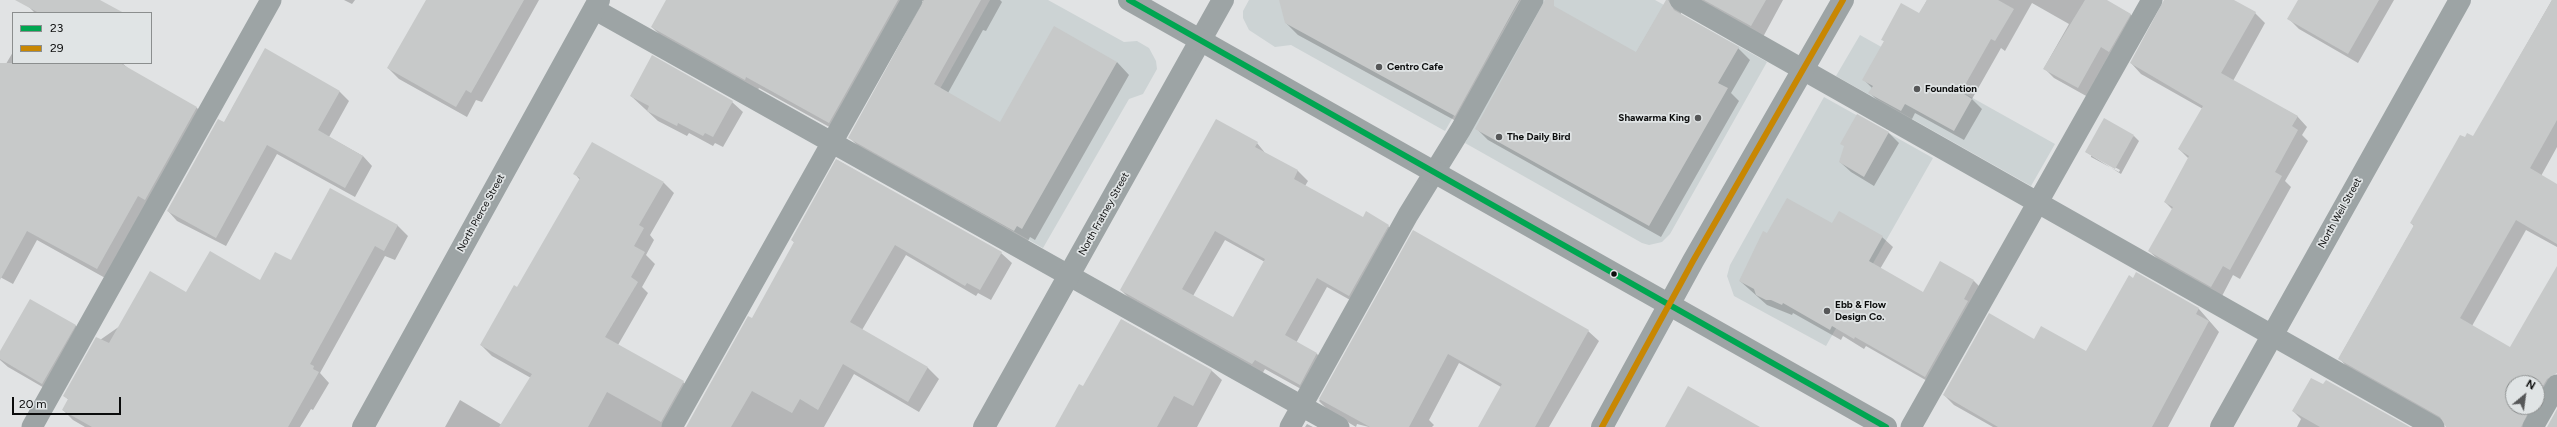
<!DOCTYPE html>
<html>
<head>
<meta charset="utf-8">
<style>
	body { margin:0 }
	#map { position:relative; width:2557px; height:427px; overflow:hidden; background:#e1e3e4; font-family:Figtree,sans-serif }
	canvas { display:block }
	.legend { position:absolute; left:12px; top:12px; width:140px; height:52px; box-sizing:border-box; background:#e0e4e5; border:1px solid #8b8e8e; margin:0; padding:5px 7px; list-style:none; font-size:12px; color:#0b0c0c }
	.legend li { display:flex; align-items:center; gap:8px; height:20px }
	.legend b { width:20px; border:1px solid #8b8e8e }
	.north { position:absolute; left:2505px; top:375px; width:40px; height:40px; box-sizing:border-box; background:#e0e4e5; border:1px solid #8b8e8e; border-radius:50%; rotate:29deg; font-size:11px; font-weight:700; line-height:16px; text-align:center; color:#0b0c0c }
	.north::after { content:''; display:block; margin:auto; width:14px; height:18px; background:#565758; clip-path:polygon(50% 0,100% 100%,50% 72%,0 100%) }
	.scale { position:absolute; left:12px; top:397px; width:109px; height:18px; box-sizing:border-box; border:2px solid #0b0c0c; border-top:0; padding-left:5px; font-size:12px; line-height:14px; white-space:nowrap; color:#0b0c0c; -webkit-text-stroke:3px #e0e4e5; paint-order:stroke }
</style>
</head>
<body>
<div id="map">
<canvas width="2557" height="427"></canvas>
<ul class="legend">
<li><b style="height:5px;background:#00a651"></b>23</li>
<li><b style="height:5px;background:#c88702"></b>29</li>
</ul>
<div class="north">N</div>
<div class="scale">20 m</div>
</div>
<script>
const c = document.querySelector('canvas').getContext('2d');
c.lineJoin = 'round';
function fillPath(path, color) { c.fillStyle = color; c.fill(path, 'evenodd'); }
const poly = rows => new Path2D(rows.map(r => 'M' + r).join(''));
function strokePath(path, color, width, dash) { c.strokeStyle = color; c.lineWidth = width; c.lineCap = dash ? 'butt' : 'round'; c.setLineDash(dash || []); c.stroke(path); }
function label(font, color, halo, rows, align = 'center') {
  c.font = font + ' Figtree,sans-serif'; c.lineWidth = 3.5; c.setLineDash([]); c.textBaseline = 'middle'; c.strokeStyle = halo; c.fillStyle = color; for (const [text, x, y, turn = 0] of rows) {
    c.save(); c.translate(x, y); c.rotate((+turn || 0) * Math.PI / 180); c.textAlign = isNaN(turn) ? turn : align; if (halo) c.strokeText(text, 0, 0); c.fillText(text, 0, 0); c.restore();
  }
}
fillPath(poly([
	[990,0,1048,0,1124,42,1137,41,1149,48,1156,61,1157,69,1143,94,1129,99,1043,248,897,165],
	[1249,0,1520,0,1445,131,1291,45,1275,47,1249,30,1243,18,1243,11],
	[1544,0,1655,0,1767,62,1670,234,1662,242,1649,245,1642,243,1465,143],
	[1860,35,2055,144,2031,186,1836,76],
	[1824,97,1933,158,1826,346,1734,296,1727,276,1730,265]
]), '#ccd3d4');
fillPath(poly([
	[32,0,98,0,122,13,35,13,29,7],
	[344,0,355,0,352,4],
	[427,0,539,0,482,102,476,100,467,117,399,79,388,68],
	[667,0,1000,0,1002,2,986,31,983,30,948,93,1000,123,1117,62,1129,75,1035,240,1030,237,1027,243,862,150,850,138,923,1,919,1,842,134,759,88,757,91,664,39,652,27],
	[1288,0,1536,0,1467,127,1298,35,1286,23],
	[1667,0,1783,0,1763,37,1681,6,1681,15,1738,48,1750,60,1731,93,1739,101,1661,237,1488,140,1476,128,1636,53],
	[1927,0,2105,0,2130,14,2140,24,2088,97,2054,78,2044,68,2069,24,2032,3,2005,51,2001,48,1972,99,1982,109,1964,140,1915,113,1911,121,1880,103,1870,93,1872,88,1864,80,1885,42,1882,39,1919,15],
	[2165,0,2232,0,2255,13,2265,23,2233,81,2297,116,2307,127,2302,135,2308,141,2285,181,2291,187,2240,279,2233,275,2222,296,2160,261,2149,251,2173,210,2165,202,2189,159,2179,149,2203,109,2141,74,2131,63],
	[2299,0,2394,0,2358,63,2299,29,2289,19],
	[2552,0,2557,0,2557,147,2541,176,2557,185,2557,247,2526,230,2472,326,2511,349,2557,268,2557,367,2541,395,2536,427,2449,427,2349,369,2339,358,2414,226,2411,223,2465,138,2473,138],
	[2513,383,2537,383,2537,407,2513,407],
	[265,50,340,92,349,101,329,137,363,156,372,166,355,197,277,154,226,246,177,221,168,211,224,123],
	[13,52,13,63,122,63,129,69,197,108,207,118,107,279,37,240,13,284,0,277,0,74],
	[631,96,732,102,743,112,723,147,715,143,713,146,689,133,687,136,658,121],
	[1857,115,1889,133,1899,143,1874,186,1851,172,1840,162],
	[2134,136,2139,141,2121,174,2086,152],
	[2091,154,2120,170,2119,172,2091,157],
	[1257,143,1266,154,1298,171,1308,181,1305,186,1363,219,1388,226,1398,236,1359,305,1327,287,1296,343,1317,354,1327,364,1310,394,1265,369,1262,374,1131,300,1121,290],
	[1225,240,1265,262,1234,318,1193,296],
	[837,160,1001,253,1012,263,991,300,978,293,976,296,906,255,862,330,928,368,939,379,919,412,854,374,824,427,687,427,752,320,795,243,792,240],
	[575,174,664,183,674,193,650,235,654,240,646,255,655,264,642,287,648,293,618,345,683,382,694,392,675,427,445,427,460,400,502,425,531,378,492,356,481,345,518,289,580,180],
	[1833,224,1882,237,1893,247,1880,269,1923,293,1974,281,1984,291,1936,386,1866,346,1864,349,1843,336,1841,340,1793,313,1792,315,1767,305,1740,281,1768,235],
	[397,225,408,236,395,260,385,256,320,373,329,383,313,410,311,409,300,427,85,427,73,420,63,410,69,400,64,396,100,340,120,326,187,293,260,281,291,262],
	[1413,232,1588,331,1599,341,1549,427,1486,427,1501,387,1459,363,1429,420,1434,425,1432,427,1369,427,1357,424,1356,427,1329,411,1319,401],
	[2137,274,2199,309,2219,332,2168,427,1993,427,1954,405,1944,395,2034,340,2086,352],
	[1122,320,1212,371,1222,380,1197,427,1057,427,1083,387],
	[75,325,85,336,53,393,8,367,0,360,0,353],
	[2293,411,2408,427,2297,427,2301,419],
	[1307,424,1313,427,1305,427]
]), '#0003');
fillPath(poly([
	[15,0,100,0,124,13,39,13],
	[426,0,524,0,471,93,466,90,456,107,387,68],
	[666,0,898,0,829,123,746,77,745,80,651,27],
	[924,0,981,0,934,84,1000,122,1054,26,1117,62,1022,229,1017,226,1014,231,848,138],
	[1279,0,1519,0,1455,116,1285,23],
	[1545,0,1554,0,1554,6,1636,52,1666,0,1668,0,1674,10,1739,47,1718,83,1728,88,1649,226,1475,129],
	[1704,0,1766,0,1751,26],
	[1927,0,1998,0,2014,9,1995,41,1991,39,1961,92,1972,99,1954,131,1905,104,1901,111,1868,93,1873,86,1862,80,1884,41,1881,40,1901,3,1919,13],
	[2085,0,2107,0,2131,14,2109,52,2101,47,2078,88,2043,69],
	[2164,0,2234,0,2256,12,2221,73,2298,116,2292,126,2298,130,2275,172,2282,176,2230,270,2223,266,2211,287,2148,251,2173,207,2164,202,2189,156,2178,149,2203,106,2130,63],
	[2298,0,2379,0,2348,54,2287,19],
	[2552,0,2557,0,2557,120,2530,168,2557,184,2557,244,2516,220,2460,318,2510,347,2557,266,2557,373,2547,379,2537,396,2537,383,2513,383,2513,407,2531,407,2521,427,2446,427,2440,417,2338,359,2414,225,2410,223,2460,135,2465,137,2467,133,2473,136],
	[265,48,340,91,318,130,363,156,345,188,267,145,216,238,167,211,218,119,224,122],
	[652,55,733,101,713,137,705,133,703,136,678,123,677,126,647,111,649,106,630,96],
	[0,63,120,63,197,107,145,200,138,196,97,269,27,231,0,280],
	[1857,114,1889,132,1864,177,1839,162,1844,146,1840,144],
	[2104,118,2134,135,2115,169,2085,152],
	[1216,119,1258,142,1255,147,1298,170,1294,179,1363,217,1366,211,1389,225,1349,296,1317,278,1285,335,1317,353,1300,385,1255,360,1252,364,1120,290],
	[1215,231,1265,259,1233,317,1182,289],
	[592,142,664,182,639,225,644,228,634,246,645,252,631,277,638,282,605,337,684,381,661,422,607,392,588,427,499,427,532,374,480,345,514,285,517,287,580,178,573,174],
	[836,159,1002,252,980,290,967,283,965,286,895,245,850,322,928,367,908,402,843,364,818,410,800,399,792,413,752,391,731,427,686,427,748,316,752,318,794,242,791,240],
	[330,188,398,225,384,251,375,246,310,364,314,366,313,369,319,372,288,427,92,427,62,410,68,399,63,396,96,337,109,343,150,271,186,292,210,251,260,280,275,252,291,260],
	[1787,198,1832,223,1839,211,1883,236,1869,261,1923,292,1940,261,1974,280,1964,299,1968,301,1925,377,1855,337,1854,339,1832,326,1830,330,1783,303,1782,305,1771,300,1766,300,1756,295,1754,289,1739,281,1763,231,1767,233],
	[1413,230,1589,330,1535,427,1478,427,1502,384,1448,354,1409,427,1370,427,1319,399],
	[2136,272,2199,308,2196,314,2209,321,2152,427,1998,427,1943,395,1989,313,2034,339,2041,326,2086,351,2129,275,2133,278],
	[30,299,76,325,42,384,0,359,0,351],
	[1121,319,1212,370,1193,406,1174,396,1157,427,1055,427,1079,384,1083,386],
	[2311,378,2323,384,2326,380,2410,427,2320,427,2292,411],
	[1688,386,1760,427,1665,427],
	[2557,409,2557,427,2547,427]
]), '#c7c9c9');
strokePath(poly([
	[1680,0,2434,427],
	[594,9,1339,427],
	[32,427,271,0],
	[672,427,912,0],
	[1290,427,1408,215,1461,129,1533,0],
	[1911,427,2152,0],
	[2533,427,2557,385]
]), '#9da4a5', 21);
strokePath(poly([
	[363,427,599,0],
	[984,427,1223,0],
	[1602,427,1693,261,1843,0],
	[2221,427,2460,0]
]), '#9da4a5', 22);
strokePath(poly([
	[1129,0,1886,427]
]), '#9da4a5', 22);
strokePath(poly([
	[1129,0,1886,427]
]), '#00a651', 6);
strokePath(poly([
	[1602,427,1693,261,1843,0]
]), '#c88702', 6);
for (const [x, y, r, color] of [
	[1379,67,4,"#565758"],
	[1917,89,4,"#565758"],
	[1698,118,4,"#565758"],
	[1499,137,4,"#565758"],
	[1614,274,3.5,"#0b0c0c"],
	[1827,311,4,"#565758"]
]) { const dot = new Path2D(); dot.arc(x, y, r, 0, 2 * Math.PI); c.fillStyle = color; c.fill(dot); strokePath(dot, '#e0e4e5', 1.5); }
label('bold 10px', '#0b0c0c', '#e0e4e5', [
	["Centro Cafe",1387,67],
	["Foundation",1925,89],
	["Shawarma King",1690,118,"right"],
	["The Daily Bird",1507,137],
	["Ebb & Flow",1835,305],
	["Design Co.",1835,317]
], 'left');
label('10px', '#0b0c0c', '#e0e4e5', [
	["North Pierce Street",481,213,-61],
	["North Weil Street",2340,213,-61],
	["North Fratney Street",1104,214,-61]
]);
</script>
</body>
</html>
